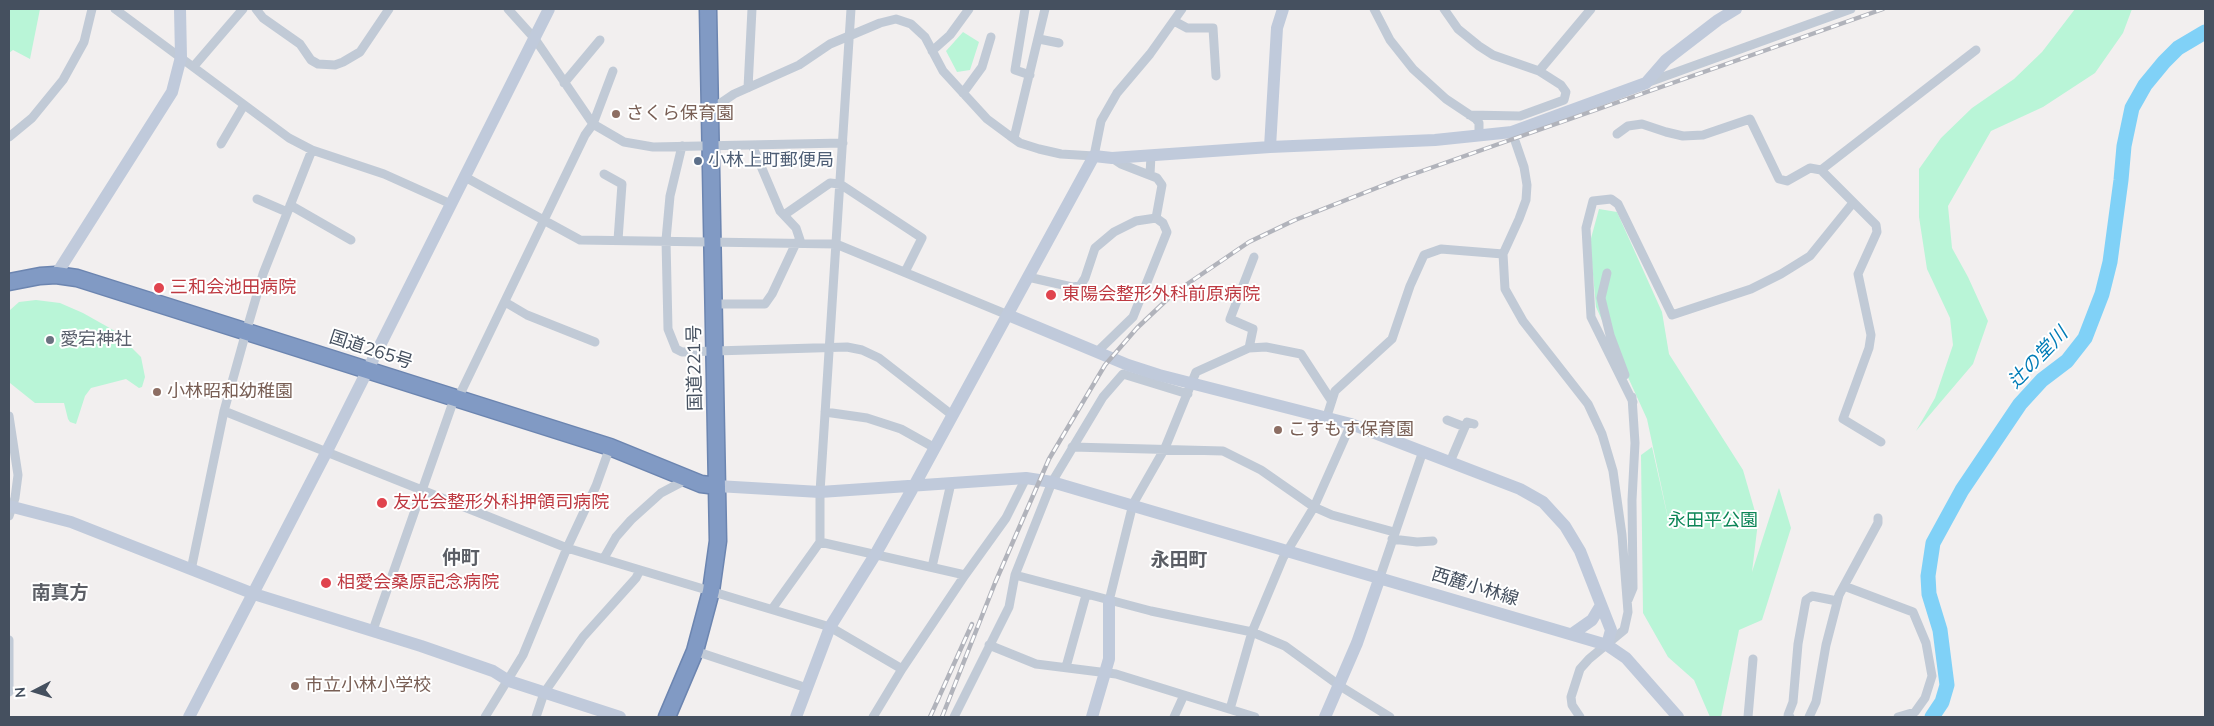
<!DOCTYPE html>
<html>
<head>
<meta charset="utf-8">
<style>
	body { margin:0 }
	#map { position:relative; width:2214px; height:726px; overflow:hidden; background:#f2efef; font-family:Mulish,sans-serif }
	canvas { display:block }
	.frame { position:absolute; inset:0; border:10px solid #45505f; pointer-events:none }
	.north { position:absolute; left:10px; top:666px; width:50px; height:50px; -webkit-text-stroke:4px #fff; paint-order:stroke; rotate:265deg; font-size:14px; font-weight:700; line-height:20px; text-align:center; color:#45505f }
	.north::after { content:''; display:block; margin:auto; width:18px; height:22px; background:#45505f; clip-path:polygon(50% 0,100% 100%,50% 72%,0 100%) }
</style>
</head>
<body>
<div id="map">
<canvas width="2214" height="726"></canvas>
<div class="frame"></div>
<div class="north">N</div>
</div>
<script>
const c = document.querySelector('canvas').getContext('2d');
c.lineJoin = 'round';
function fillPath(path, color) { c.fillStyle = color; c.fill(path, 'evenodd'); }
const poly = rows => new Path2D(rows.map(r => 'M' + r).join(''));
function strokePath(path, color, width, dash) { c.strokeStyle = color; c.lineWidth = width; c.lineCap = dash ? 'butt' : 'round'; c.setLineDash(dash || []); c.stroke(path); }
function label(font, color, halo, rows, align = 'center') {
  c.font = font + ' Mulish,"Noto Sans JP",sans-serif'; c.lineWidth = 4; c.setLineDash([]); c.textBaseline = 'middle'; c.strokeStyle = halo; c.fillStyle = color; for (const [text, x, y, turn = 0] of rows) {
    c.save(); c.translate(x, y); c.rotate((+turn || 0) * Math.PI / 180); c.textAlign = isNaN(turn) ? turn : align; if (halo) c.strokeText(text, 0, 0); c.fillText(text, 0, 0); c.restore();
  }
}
fillPath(poly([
	[9,9,40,9,30,59,13,50,9,53],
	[2075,9,2132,9,2123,33,2095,73,2043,107,1991,131,1948,206,1952,248,1968,277,1988,321,1973,364,1916,431,1935,398,1953,345,1950,318,1927,269,1919,217,1919,169,1941,138,1972,108,2014,79,2042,52],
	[963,32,979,42,970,70,957,72,946,51],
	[1599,209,1617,212,1662,312,1669,354,1743,470,1758,522,1752,572,1779,488,1791,528,1762,620,1739,630,1721,717,1710,717,1694,680,1668,657,1643,613,1641,455,1652,447,1671,532,1647,419,1596,307,1590,242],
	[36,300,60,303,83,313,115,331,141,357,145,377,142,387,139,388,126,379,91,388,85,396,76,424,70,422,68,419,64,403,35,403,10,383,10,310,19,302]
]), '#b9f5d7');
strokePath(poly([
	[1932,717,1942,702,1947,685,1940,630,1929,594,1928,576,1933,543,1962,490,2020,404,2042,380,2067,361,2085,338,2102,294,2110,262,2121,180,2124,146,2132,108,2145,85,2164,62,2178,48,2205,32]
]), '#80d1f7', 15);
const highway = poly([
	[9,282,40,276,56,275,77,278,610,447,701,484,717,486],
	[667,717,695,651,711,591,718,541,708,9]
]);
strokePath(highway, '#6c85b0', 19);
strokePath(poly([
	[115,9,289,138,312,150,384,174,451,204],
	[256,9,263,18,300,44,311,60,318,64,335,65,343,62,360,52,389,9],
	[508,9,535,39,593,124,624,142,653,147,843,143],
	[1025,9,1015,70,1030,75],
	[1374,9,1390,40,1413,69,1446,99,1476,119,1479,123,1479,135],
	[1444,9,1458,29,1479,46,1493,55,1539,71,1561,85,1566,92,1564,100,1520,116,1469,115],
	[1174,21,1187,28,1213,28,1216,76],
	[1039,39,1059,43],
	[932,51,950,35,969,9],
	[194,66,243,9],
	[1539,71,1591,9],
	[1649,82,1851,9],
	[564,83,600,40],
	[748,88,752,9],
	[963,93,982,67,991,37],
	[709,111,734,94,799,65,830,44,880,23,896,19,911,24,925,37,943,71,987,119,1010,136,1020,143,1039,149,1061,154,1094,156,1101,121,1117,93,1150,54,1182,9],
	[1512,132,1524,167,1527,185,1526,200,1519,219,1503,254,1505,289,1523,321,1588,404,1602,434,1613,471,1622,535,1628,612,1624,630,1589,659,1580,669,1571,697,1572,705,1580,717],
	[1617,134,1628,126,1642,124,1666,132,1683,136,1703,135,1750,119,1779,179,1787,181,1810,168,1821,170,1876,225,1877,232,1858,274,1871,335,1869,348,1843,419,1881,442],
	[9,137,32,118,63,80,84,42,92,9],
	[1014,138,1045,9],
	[221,144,244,105],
	[752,145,780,211,796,228,801,243],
	[682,146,670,196,666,240,668,329,676,349,682,352,847,347,862,350,879,358,952,415],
	[1112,158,1121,164,1157,178,1162,185,1156,218],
	[1821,170,1976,50],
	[604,174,622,184,618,240],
	[1150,175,1151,155],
	[465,177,580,240,836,244,1008,315],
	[257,199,287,212],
	[290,205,351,240],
	[784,215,830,183,840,184,922,238,905,272],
	[1607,273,1601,298,1610,335,1625,375],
	[1028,277,1072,287,1080,286,1085,278,1095,248,1114,232,1136,221,1156,218,1163,223,1167,232,1133,317,1098,351],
	[505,302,527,315,595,342],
	[714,304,765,304,772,294,796,243],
	[1249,348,1253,329,1230,319,1254,257],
	[1633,402,1591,317,1586,228,1593,201,1611,199,1618,204,1672,315,1751,289,1781,274,1810,256,1852,204],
	[224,411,567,548,830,627,902,669],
	[825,412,867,418,901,429,935,448],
	[9,416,18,475,15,498,9,516],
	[1327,416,1335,391,1392,339,1410,286,1424,255,1441,249,1503,254],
	[1447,420,1465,427],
	[1072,447,1223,451,1261,470,1314,507,1332,515,1394,532],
	[1450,462,1467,422,1474,424],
	[1392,539,1417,542,1433,541],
	[820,542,965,575],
	[604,558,616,537,631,520,661,493,680,483,683,477],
	[932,567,951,483],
	[191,570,224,411,246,332,263,274,312,150],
	[1015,575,1151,611,1252,632,1285,646,1340,686,1390,717],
	[1380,577,1423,451],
	[1844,586,1913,612,1926,643,1932,676,1925,698,1915,712,1898,717],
	[1628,600,1633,588,1632,500,1635,443,1632,397],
	[1109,601,1133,504,1165,448,1196,372,1249,348,1266,347,1301,354,1331,400],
	[772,609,820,542,820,492,851,9],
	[373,630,452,405,461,392,585,135,593,124,613,71],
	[9,640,9,692],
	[989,645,1036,664,1116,674,1255,717],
	[695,651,807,688],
	[1066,667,1086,595],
	[1230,709,1252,632,1283,558,1314,507,1351,424],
	[485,717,523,655,567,548,596,486,610,447],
	[536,717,544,693,583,637,636,578,640,570],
	[873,717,902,669,965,575,1006,518,1026,478],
	[954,717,1009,607,1015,575,1052,482,1103,397,1123,374,1188,394],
	[1174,717,1184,695],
	[1748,717,1753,659],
	[1790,717,1788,715,1793,702,1798,644,1806,600,1812,596,1837,601],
	[1809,717,1816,702,1826,645,1839,595,1878,523,1878,518]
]), '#c1cad6', 9);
strokePath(poly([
	[1270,147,1277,28,1283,9],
	[56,275,172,92,181,57,180,9],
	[1008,315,1128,365,1159,375,1351,424,1520,489,1543,502,1565,526,1580,551,1611,630,1607,645],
	[717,486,820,492,1026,478,1052,482,1607,645,1626,658,1678,717],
	[9,506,71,522,254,594,421,646,493,671,509,681,620,717],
	[1572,634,1592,620,1601,605],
	[189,717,327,451,549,9],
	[796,717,830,627,875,555,914,486,1094,156,1112,158,1270,147,1435,140,1512,132,1646,83,1666,60,1718,20,1736,9],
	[1092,717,1109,659,1109,601],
	[1325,717,1357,643,1380,577]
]), '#c0cadb', 12);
strokePath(highway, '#819ac4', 16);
const rail = poly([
	[930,717,972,624],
	[942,717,995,583,1049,459,1105,365,1137,328,1174,293,1249,242,1295,220,1402,178,1883,9]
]);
strokePath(rail, '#b1b3bb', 4.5);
strokePath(rail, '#fff', 2.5, [8]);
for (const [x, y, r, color] of [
	[616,114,5,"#8d6e63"],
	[698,161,5,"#5c6f8a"],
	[159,288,6,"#e0444e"],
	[1051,295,6,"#e0444e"],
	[50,340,5,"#6b7280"],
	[157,392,5,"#8d6e63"],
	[1278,430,5,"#8d6e63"],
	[382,503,6,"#e0444e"],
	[326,583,6,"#e0444e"],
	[295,686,5,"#8d6e63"]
]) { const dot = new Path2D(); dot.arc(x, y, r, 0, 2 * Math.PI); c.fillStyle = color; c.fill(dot); strokePath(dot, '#fff', 2); }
label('18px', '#785e54', '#fff', [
	["さくら保育園",626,114],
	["小林昭和幼稚園",167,392],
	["こすもす保育園",1288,430],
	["市立小林小学校",305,686]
], 'left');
label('18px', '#4e5e75', '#fff', [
	["小林上町郵便局",708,161]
], 'left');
label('18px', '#be3a42', '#fff', [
	["三和会池田病院",170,288],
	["東陽会整形外科前原病院",1062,295],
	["友光会整形外科押領司病院",393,503],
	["相愛会桑原記念病院",337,583]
], 'left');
label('18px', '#5b616d', '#fff', [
	["愛宕神社",60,340]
], 'left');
label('18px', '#45505f', '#fff', [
	["国道265号",371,350,18],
	["国道221号",695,368,-91],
	["西麓小林線",1475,587,17]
]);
label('18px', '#0b8556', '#fff', [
	["永田平公園",1713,521]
]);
label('italic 19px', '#007cb7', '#fff', [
	["辻の堂川",2038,358,-46]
]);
label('bold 19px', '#5b5e65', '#fff', [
	["仲町",461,558],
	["永田町",1179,560],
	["南真方",60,593]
]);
</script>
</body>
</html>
